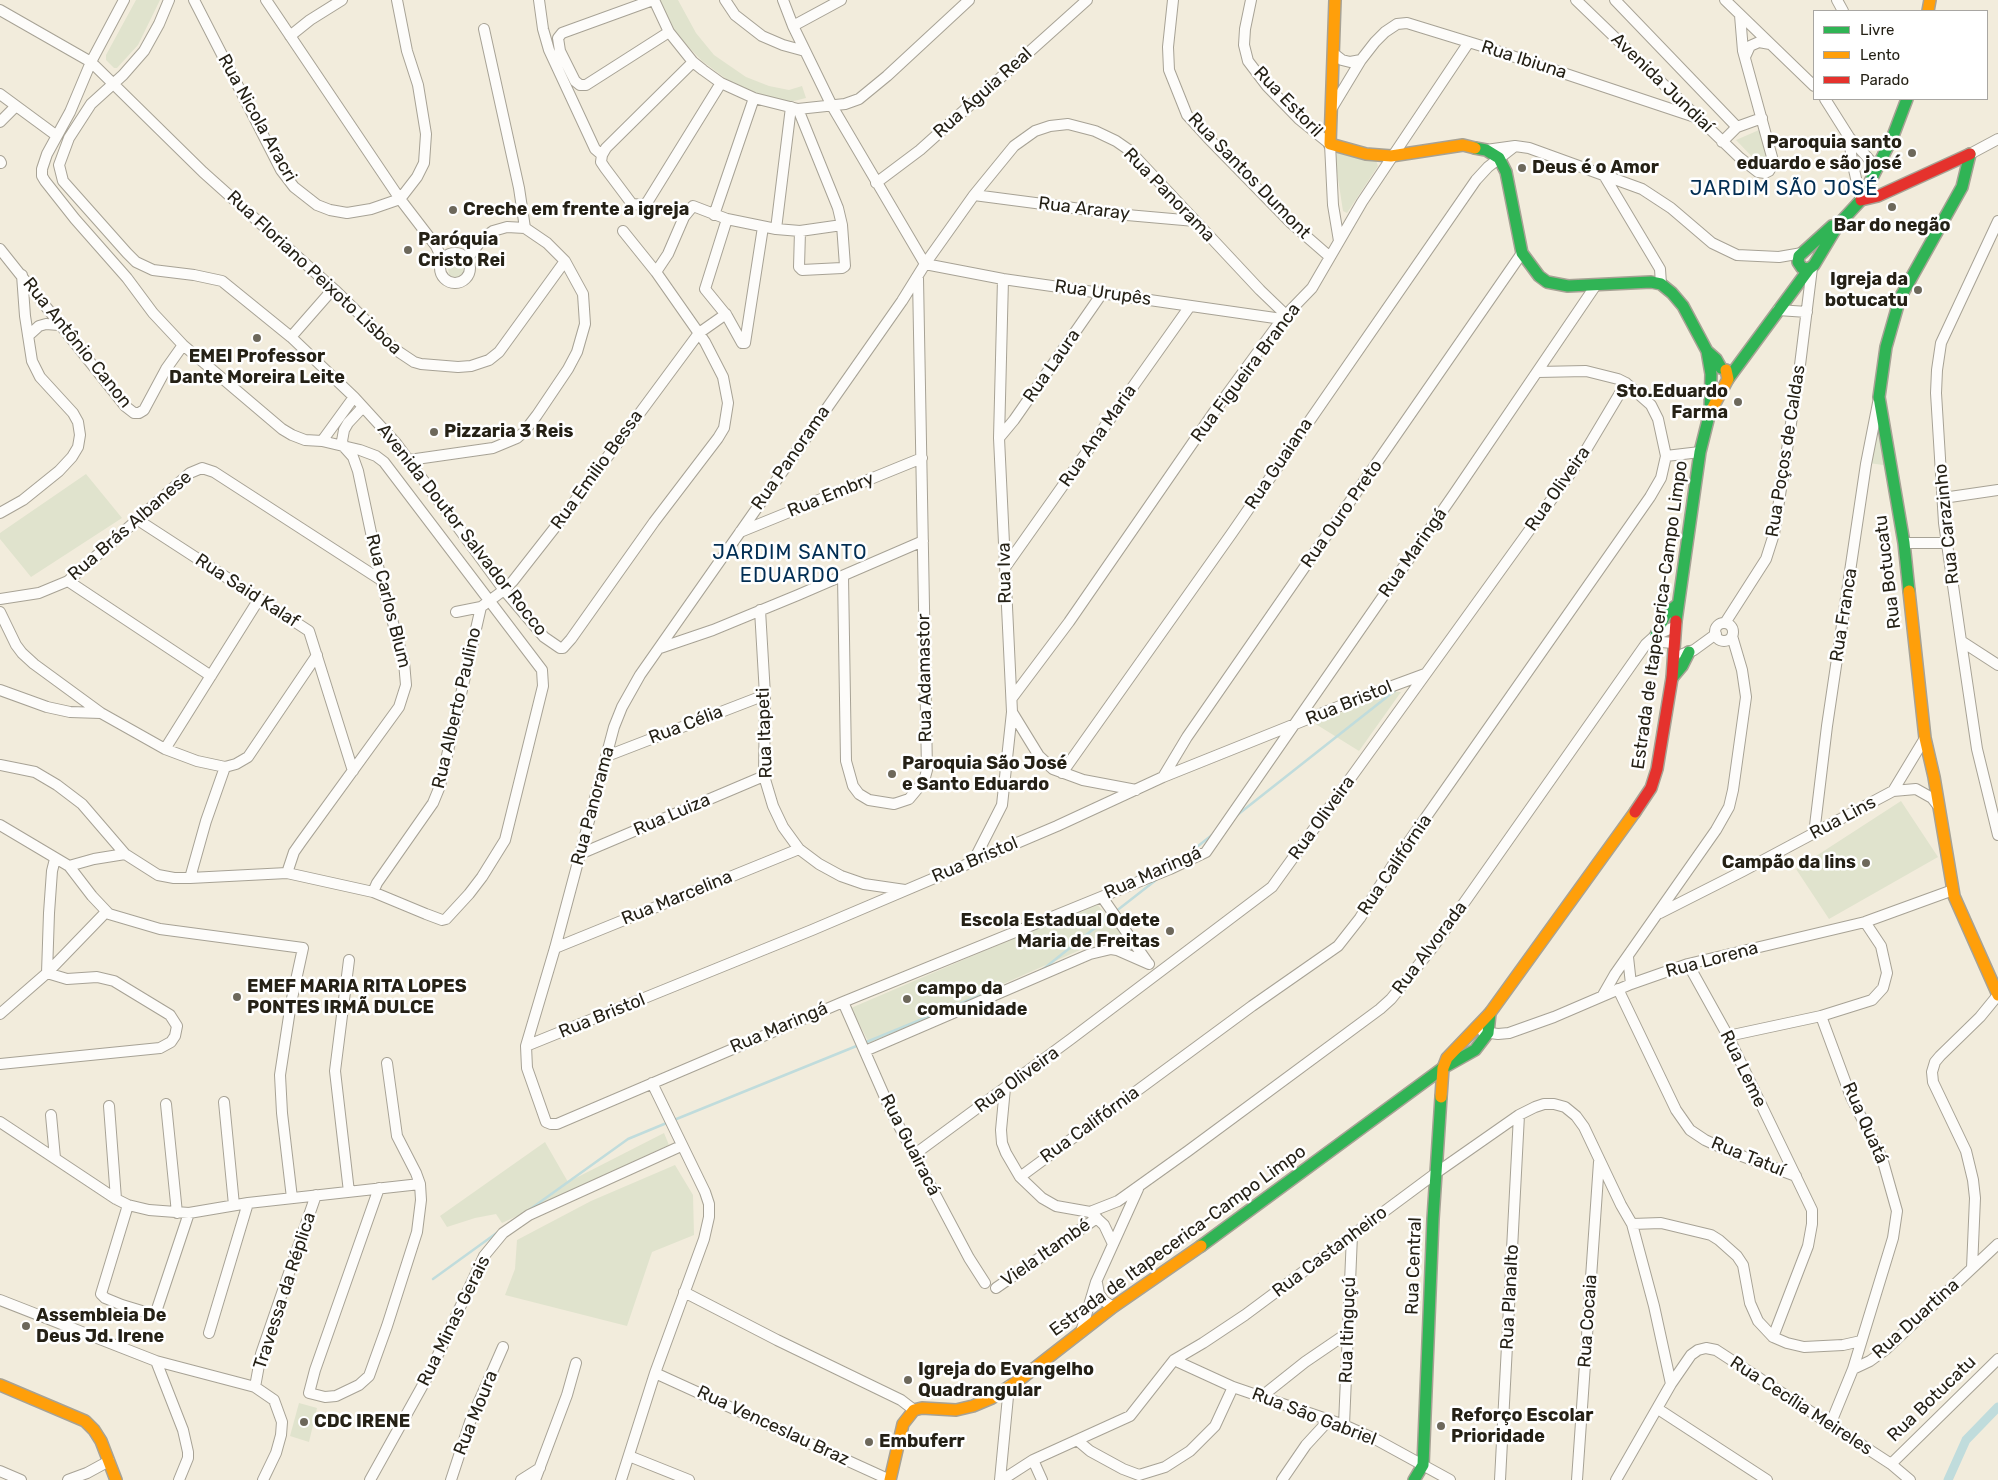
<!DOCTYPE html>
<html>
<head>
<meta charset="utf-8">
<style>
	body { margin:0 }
	#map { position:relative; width:1998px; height:1480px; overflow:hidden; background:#f2ecdc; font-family:Rubik,sans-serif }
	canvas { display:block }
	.legend { position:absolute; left:1813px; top:10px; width:175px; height:90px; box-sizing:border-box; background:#fff; border:1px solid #a8a6a2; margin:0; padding:6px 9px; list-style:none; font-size:15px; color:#252116 }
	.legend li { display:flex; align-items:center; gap:10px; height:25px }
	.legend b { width:25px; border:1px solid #a8a6a2 }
</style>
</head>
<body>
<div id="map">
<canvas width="1998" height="1480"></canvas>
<ul class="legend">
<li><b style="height:6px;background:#30b455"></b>Livre</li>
<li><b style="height:6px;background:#ff9f0a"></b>Lento</li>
<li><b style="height:6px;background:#e5322d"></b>Parado</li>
</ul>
</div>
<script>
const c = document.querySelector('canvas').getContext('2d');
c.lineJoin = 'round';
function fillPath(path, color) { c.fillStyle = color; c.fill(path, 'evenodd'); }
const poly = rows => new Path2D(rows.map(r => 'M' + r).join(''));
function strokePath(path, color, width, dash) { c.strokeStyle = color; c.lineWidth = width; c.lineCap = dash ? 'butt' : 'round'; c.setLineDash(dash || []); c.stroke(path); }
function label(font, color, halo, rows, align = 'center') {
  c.font = font + ' Rubik,sans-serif'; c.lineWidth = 5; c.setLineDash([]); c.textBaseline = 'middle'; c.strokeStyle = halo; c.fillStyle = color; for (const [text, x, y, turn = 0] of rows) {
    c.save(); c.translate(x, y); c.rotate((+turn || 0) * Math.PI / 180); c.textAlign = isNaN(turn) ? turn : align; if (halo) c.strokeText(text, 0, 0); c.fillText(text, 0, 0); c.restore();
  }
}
fillPath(poly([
	[136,0,160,0,138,45,117,68,114,68,106,60,106,55],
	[660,0,678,0,696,33,714,55,746,77,769,86,789,90,802,86,806,98,790,102,764,98,729,81,702,61,683,41,671,26],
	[1759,130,1767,157,1763,163,1758,163,1736,140],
	[1338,151,1376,160,1378,166,1347,213,1343,211,1334,153],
	[456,259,465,263,464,273,456,279,449,275,448,267],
	[1878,402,1890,466,1869,463],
	[86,474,122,518,31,577,0,539,0,533],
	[1394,692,1401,692,1359,751,1314,723],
	[1901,801,1938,857,1829,919,1796,869],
	[1096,903,1133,947,1106,940,1096,943,869,1043,851,1008],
	[664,1133,669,1145,502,1223,496,1214,475,1218,447,1227,440,1216,545,1142,568,1182],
	[675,1165,693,1195,694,1235,652,1252,627,1326,505,1295,515,1269,517,1240,591,1201],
	[299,1403,317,1408,309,1442,290,1436]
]), '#e0e3cd');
strokePath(poly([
	[1236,816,1397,689],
	[1183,858,1212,835],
	[1115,912,1156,880],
	[1042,970,1110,916],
	[864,1043,1003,986],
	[674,1120,859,1045],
	[529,1210,628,1139,669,1122],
	[433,1279,498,1232]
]), '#c0dcdc', 2.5);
strokePath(poly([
	[1948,1480,1966,1440,1998,1407]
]), '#c0dcdc', 9);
const street = poly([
	[169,0,159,24,144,51,123,75,91,104,69,138,59,165,63,181,127,253,136,262,153,270,194,275,222,281,291,337,354,397,396,443,504,590,544,637,560,648,563,648,571,639,654,522,718,438,724,428,728,403,723,377,705,342,656,272,623,231],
	[194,0,281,170,294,187,317,205,330,210,347,213,371,209,400,199,417,177,424,163,426,134,418,85,407,51,397,0],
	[266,0,400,199,436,246,442,259],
	[539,0,543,29,549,50,595,149,602,155],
	[653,0,562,33,558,38,560,51,575,81,580,85,586,85,669,32],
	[654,0,669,32,693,62,703,70,721,83,754,98,798,109,845,104,859,99,887,76,969,0],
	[725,0,735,15,762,36,783,45,805,51],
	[783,0,793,26,832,106,925,264,1003,279,1282,319],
	[1173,0,1168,47,1169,70,1187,115,1208,138,1291,223,1330,257],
	[1251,0,1245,29,1244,45,1248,61,1267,86,1299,119,1330,144,1333,205,1339,241],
	[1576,0,1740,158,1758,172,1765,173,1769,171,1773,164,1772,157,1743,51,1740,15],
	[1615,0,1737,127],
	[1725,0,1814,86],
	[1837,0,1843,11],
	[0,10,91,62,203,172,337,292,396,350,414,362,421,364,458,367,471,366,489,360,499,352,565,261],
	[793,26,841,0],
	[484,29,519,188,525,228],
	[290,36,310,20,342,0],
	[1333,53,1342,60,1350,62,1361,60],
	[1745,57,1750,46,1759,42,1770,44],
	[693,62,606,148,602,155,601,162,605,168,632,204,644,205,648,201,721,83],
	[0,94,57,136],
	[1825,99,1849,137,1876,167],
	[1332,108,1361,60,1375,42,1385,32,1397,24,1407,23,1485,47,1698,118],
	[798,109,838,208,842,225,845,266,842,268,802,270,799,267,800,231],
	[0,122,16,106],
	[1849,137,1852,161,1861,200],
	[1722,142,1737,127,1762,118],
	[1486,150,1515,146,1529,148,1642,189,1671,208,1712,243,1737,255,1779,257,1802,253],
	[1970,154,1998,139],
	[0,161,1,163],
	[1605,177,1660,269,1661,284],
	[876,183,920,150,1087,0],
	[974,195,1127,215,1195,221],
	[714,215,754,98],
	[727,219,705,289,727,316,742,343,745,343],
	[1998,221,1941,343,1937,370,1936,393,1944,523,1961,641,1977,749,1998,835],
	[776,229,791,107],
	[0,249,125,406,134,413,139,413,144,410,166,369,183,345],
	'440 268a15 15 0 1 1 30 0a15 15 0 1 1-30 0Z',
	[656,272,668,254,684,217,693,206,727,219,776,229,800,231,842,225],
	[1778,310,1807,312],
	[1286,315,1260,290,1129,150,1116,141,1095,131,1068,124,1050,126,1035,131,1014,146,974,195,925,264,902,301,640,675,622,707,614,727,555,948,526,1046,527,1068,546,1122,551,1124,557,1124,843,1002,1170,869,1206,852,1454,494,1596,285],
	[28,336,39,326,46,324,59,325],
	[291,337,333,289],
	[745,343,763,227],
	[999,438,1014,420,1103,292],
	[322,441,354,397],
	[1666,456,1700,452],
	[409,460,493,448,517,438,524,432,537,415,568,369,577,352,585,324,583,294,565,261,547,243,525,228,507,227,493,231,483,238,467,259],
	[1943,498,1998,490],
	[0,513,23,500,59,471,72,457,78,447,80,435,78,422,73,413,40,377,32,361,25,316,22,275],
	[138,520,309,631,353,771],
	[740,532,922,458],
	[1904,543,1948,543],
	[1006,566,1190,306],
	[843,576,846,761,853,786,859,794,869,800,894,804,909,799,924,781,927,770,918,278],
	[68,581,211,676],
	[0,599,39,593,68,581,190,473,202,468,214,472,381,580],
	[760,610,765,695,764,776,773,806,783,827,799,849,819,864,841,876,864,884,905,890],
	[0,612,16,645,22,653,34,664,101,713,165,749,197,761,225,767,236,764,248,757,317,655],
	[456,612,481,607],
	[1725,623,1766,559,1774,534,1800,365,1812,268],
	'1715 632a9 9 0 1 1 18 0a9 9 0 1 1-18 0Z',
	[1650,641,1673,643],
	[1961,641,1998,665],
	[660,648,713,630,798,595,923,541],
	[1683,654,1694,650,1716,634],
	[0,690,47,707,70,712,101,713],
	[1012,698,1069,622,1214,412,1282,319,1312,288,1362,202,1469,42],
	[1012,712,1039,756,1053,769,1083,780,1136,790],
	[165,749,259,599],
	[607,756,765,695],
	[0,765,35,772,57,785,82,804,125,854,158,875,174,878,190,878,287,873,373,892,426,914,442,920,446,919,469,894,482,877,505,840,543,686,542,670,384,462,376,456,360,450,322,441,305,440,292,435,282,429,183,345,153,313,127,278,75,219,45,181,42,176,42,169,47,154,70,112,91,62,124,0],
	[1062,773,1232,533,1476,180,1488,167,1515,146],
	[1163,777,1187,737,1522,253],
	[1893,791,1925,738],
	[0,825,69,866,92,896,109,914,160,929,303,948,291,1003,280,1075,282,1113,292,1198],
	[1814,834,1827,726,1866,464,1878,403],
	[580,854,764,776],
	[974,860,1002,805,1012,712,999,438,1003,279],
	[69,866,94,859,125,854],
	[287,873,294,852,301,842,399,707,406,685,404,662,381,580,358,471,353,457,344,447,342,441,344,430,348,423,363,407],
	[190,878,206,821,225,767],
	[373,892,377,883,433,803,440,786,481,607,504,590,513,581,560,521,699,333,726,314],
	[1102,897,1148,963],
	[1660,913,1743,871,1893,791,1916,789,1932,798,1939,807],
	[555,948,799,849],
	[1628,957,1631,984],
	[1688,964,1728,1036,1812,1210,1812,1224,1808,1246,1773,1337],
	[47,973,49,913,52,871,55,859],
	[1618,989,1676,1110,1690,1130,1705,1140,1731,1152,1796,1176],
	[1603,995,1615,974,1716,830,1729,807,1733,790,1746,697,1742,670,1732,636],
	[843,1002,891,1111,969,1258,985,1283],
	[0,1014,47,973,106,912],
	[1821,1016,1851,1097,1882,1158,1897,1211,1893,1238,1853,1369],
	[1483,1032,1498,1034,1509,1033,1554,1017,1631,984,1688,964,1865,922,1953,890],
	[1728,1036,1821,1016,1872,1000,1883,988,1887,973,1881,946,1865,922],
	[526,1046,812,930,1057,826,1163,777,1360,698,1425,674],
	[865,1051,1090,954,1111,949,1117,950,1149,964],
	[0,1064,160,1048,171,1042,175,1036,177,1026,170,1015,114,981,97,977,67,979,47,973],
	[1005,1088,1001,1130,1002,1143,1006,1153,1020,1177,1042,1198,1056,1206,1090,1212,1104,1225,1113,1244],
	[224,1102,234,1205],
	[166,1104,177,1213],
	[109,1106,116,1199],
	[51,1115,55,1158],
	[0,1122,116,1199,128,1205,149,1210,189,1213,248,1203,420,1184],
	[915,1154,1071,1039,1272,887,1580,460,1626,383],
	[1020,1177,1252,1006,1338,946,1360,918,1396,860,1650,497,1661,478,1666,456,1658,419,1651,405,1626,383,1618,379,1586,371,1538,372],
	[379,1188,315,1370,309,1393,325,1397,336,1396,359,1385,369,1376,387,1326,417,1232,421,1200,420,1184,416,1173,397,1136,387,1063],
	[349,1192,335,1071,349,960],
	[128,1205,101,1294,105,1298,122,1305,155,1315,189,1213],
	[1090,1212,1118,1201,1188,1151,1380,1009,1391,999,1433,947,1646,644,1656,635,1674,627],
	[1632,1224,1661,1223,1711,1235,1719,1240,1737,1256,1743,1265,1750,1303,1758,1321,1773,1337,1787,1343,1804,1347,1843,1345,1861,1341],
	[1972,1268,1975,1198,1973,1180,1966,1151,1933,1082,1932,1072,1935,1062,1940,1056,1980,1017,1998,995],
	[1097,1283,1099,1294,1104,1301,1113,1307],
	[996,1288,1097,1218],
	[684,1292,777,1340,901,1400,914,1410],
	[0,1300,156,1361,255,1387,274,1400,282,1422,281,1435,276,1453,263,1480],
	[1081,1332,1096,1282,1138,1189],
	[209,1333,248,1203],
	[1174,1360,1233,1387,1344,1425,1377,1440,1450,1480],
	[156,1361,183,1430,188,1452,188,1458,179,1480],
	[655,1373,890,1480],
	[255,1387,261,1354,316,1195],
	[1261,1397,1305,1362,1349,1332],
	[1658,1409,1767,1480],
	[1344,1425,1352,1235],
	[1830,1425,1853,1369,1870,1361,1885,1350,1998,1244],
	[1077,1440,1090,1451,1123,1469,1139,1475,1165,1467,1190,1451,1215,1426,1233,1387],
	[629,1456,689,1480],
	[1033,1460,1042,1480],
	[1891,1464,1998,1359],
	[0,1471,21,1480],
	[68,1480,87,1473,109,1461],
	[370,1480,429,1374,484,1256,503,1233,529,1215,681,1146],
	[451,1480,470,1422,503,1347],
	[521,1480,540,1468],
	[535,1480,567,1395,576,1363],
	[621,1480,655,1373,704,1239,709,1217,709,1204,705,1192,652,1083],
	[1000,1480,1009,1386],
	[1002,1480,1033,1460,1130,1416,1174,1360,1203,1343,1245,1315,1436,1173,1519,1115,1535,1107,1544,1104,1554,1104,1565,1107,1576,1116,1584,1127,1621,1205,1632,1224,1654,1306,1671,1384],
	[1282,1480,1306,1445,1329,1420],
	[1500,1480,1519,1115],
	[1577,1480,1599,1162],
	[1616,1480,1671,1384,1691,1355,1698,1350,1706,1348,1716,1350,1891,1464,1910,1480]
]);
const fast = poly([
	[1475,148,1486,150,1499,158,1506,172,1522,253,1539,276,1547,282,1568,286,1651,282,1661,284,1672,293,1683,306,1707,351,1716,359,1721,368],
	[1838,225,1832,226,1799,256,1798,262,1802,268,1809,269,1814,265,1838,225,1861,200,1893,136,1907,99],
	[1728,379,1809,269],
	[1909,591,1904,543,1879,397,1886,347,1900,298,1962,187,1970,154],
	[1676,621,1700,452,1710,412,1711,374,1707,351],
	[1656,635,1665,615,1677,605],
	[1672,678,1682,666,1689,652],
	[1201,1246,1443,1068,1475,1050,1488,1033,1490,1013],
	[1414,1480,1423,1465,1433,1219,1441,1097]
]);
const slow = poly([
	[1335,0,1330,144,1366,154,1391,156,1463,145,1475,148],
	[1928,11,1930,0],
	[1712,409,1728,379,1726,370],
	[1909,591,1925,738,1934,777,1954,896,1998,995],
	[1441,1097,1443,1068,1447,1058,1490,1013,1635,812],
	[0,1385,85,1421,94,1430,101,1441,116,1480],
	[890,1480,903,1424,914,1410,922,1408,956,1410,973,1406,992,1398,1022,1378,1113,1307,1201,1246]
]);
const jam = poly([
	[1861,200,1878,196,1970,154],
	[1635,812,1651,788,1657,769,1672,678,1676,621]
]);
strokePath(street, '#a7a295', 12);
strokePath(fast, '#a7a295', 14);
strokePath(slow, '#a7a295', 14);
strokePath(jam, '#a7a295', 14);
strokePath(street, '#fdfcfa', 10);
strokePath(fast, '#30b455', 11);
strokePath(slow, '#ff9f0a', 11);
strokePath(jam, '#e5322d', 11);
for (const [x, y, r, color] of [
	[1912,153,5,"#6d685b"],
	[1522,168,5,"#6d685b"],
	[1892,207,5,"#6d685b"],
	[453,210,5,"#6d685b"],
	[408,250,5,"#6d685b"],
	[1918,290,5,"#6d685b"],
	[257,338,5,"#6d685b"],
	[1738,402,5,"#6d685b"],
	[434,432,5,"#6d685b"],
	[892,774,5,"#6d685b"],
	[1866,863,5,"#6d685b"],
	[1170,931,5,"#6d685b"],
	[237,997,5,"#6d685b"],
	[907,999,5,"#6d685b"],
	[26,1326,5,"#6d685b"],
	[908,1380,5,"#6d685b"],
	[304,1422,5,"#6d685b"],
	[1441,1426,5,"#6d685b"],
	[869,1442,5,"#6d685b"]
]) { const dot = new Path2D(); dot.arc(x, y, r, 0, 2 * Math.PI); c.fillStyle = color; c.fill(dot); strokePath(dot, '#fff', 2); }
label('18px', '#252116', '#fff', [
	["Rua Ibiuna",1524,60,18],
	["Avenida Jundiaí",1662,83,44],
	["Rua Águia Real",983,93,-42],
	["Rua Estoril",1288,102,46],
	["Rua Nicola Aracri",257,118,61],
	["Rua Santos Dumont",1249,176,46],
	["Rua Panorama",1169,195,46],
	["Rua Araray",1084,209,7],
	["Rua Floriano Peixoto Lisboa",314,273,43],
	["Rua Urupês",1103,293,8],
	["Rua Antônio Canon",77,343,51],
	["Rua Laura",1052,366,-55],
	["Rua Figueira Branca",1246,373,-53],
	["Rua Ana Maria",1098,436,-55],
	["Rua Poços de Caldas",1786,451,-81],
	["Rua Panorama",791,458,-55],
	["Rua Guaiana",1279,464,-56],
	["Rua Emilio Bessa",597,470,-54],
	["Rua Oliveira",1558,489,-55],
	["Rua Embry",831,495,-22],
	["Rua Ouro Preto",1342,514,-55],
	["Rua Carazinho",1947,524,-96],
	["Rua Brás Albanese",130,526,-41],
	["Avenida Doutor Salvador Rocco",462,530,52],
	["Rua Maringá",1413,553,-55],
	["Rua Botucatu",1888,572,-97],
	["Rua Iva",1005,573,-91],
	["Rua Said Kalaf",247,591,33],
	["Rua Carlos Blum",388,601,76],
	["Estrada de Itapecerica-Campo Limpo",1660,615,-82],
	["Rua Franca",1844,615,-81],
	["Rua Adamastor",925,678,-91],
	["Rua Bristol",1349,703,-22],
	["Rua Alberto Paulino",457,708,-77],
	["Rua Célia",686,725,-21],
	["Rua Itapeti",765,733,-92],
	["Rua Panorama",593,806,-75],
	["Rua Luiza",672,815,-23],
	["Rua Oliveira",1322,818,-54],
	["Rua Lins",1843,818,-28],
	["Rua Bristol",975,860,-23],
	["Rua Califórnia",1395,865,-56],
	["Rua Maringá",1153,873,-24],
	["Rua Marcelina",677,898,-22],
	["Rua Alvorada",1430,948,-53],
	["Rua Lorena",1712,960,-15],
	["Rua Bristol",602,1016,-22],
	["Rua Maringá",779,1028,-23],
	["Rua Leme",1743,1069,64],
	["Rua Oliveira",1017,1080,-36],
	["Rua Quatá",1865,1123,66],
	["Rua Califórnia",1090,1125,-36],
	["Rua Guairacá",910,1145,63],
	["Rua Tatuí",1748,1157,22],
	["Estrada de Itapecerica-Campo Limpo",1178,1241,-36],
	["Rua Castanheiro",1330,1252,-37],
	["Viela Itambé",1046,1253,-35],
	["Rua Central",1414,1266,-88],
	["Travessa da Réplica",285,1291,-72],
	["Rua Planalto",1510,1297,-87],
	["Rua Duartina",1916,1319,-42],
	["Rua Minas Gerais",454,1321,-64],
	["Rua Cocaia",1588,1321,-86],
	["Rua Itinguçú",1348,1330,-88],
	["Rua Botucatu",1932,1399,-44],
	["Rua Cecília Meireles",1801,1406,33],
	["Rua Moura",476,1413,-68],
	["Rua São Gabriel",1314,1417,21],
	["Rua Venceslau Braz",773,1426,25]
]);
label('bold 18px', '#252116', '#fff', [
	["Paroquia santo",1902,143,"right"],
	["eduardo e são josé",1902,164,"right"],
	["Deus é o Amor",1532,168],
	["Creche em frente a igreja",463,210],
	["Bar do negão",1892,226,"center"],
	["Paróquia",418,240],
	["Cristo Rei",418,261],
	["Igreja da",1908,280,"right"],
	["botucatu",1908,301,"right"],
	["EMEI Professor",257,357,"center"],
	["Dante Moreira Leite",257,378,"center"],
	["Sto.Eduardo",1728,392,"right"],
	["Farma",1728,413,"right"],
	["Pizzaria 3 Reis",444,432],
	["Paroquia São José",902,764],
	["e Santo Eduardo",902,785],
	["Campão da lins",1856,863,"right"],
	["Escola Estadual Odete",1160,921,"right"],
	["Maria de Freitas",1160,942,"right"],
	["EMEF MARIA RITA LOPES",247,987],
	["PONTES IRMÃ DULCE",247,1008],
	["campo da",917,989],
	["comunidade",917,1010],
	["Assembleia De",36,1316],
	["Deus Jd. Irene",36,1337],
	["Igreja do Evangelho",918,1370],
	["Quadrangular",918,1391],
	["Reforço Escolar",1451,1416],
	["Prioridade",1451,1437],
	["CDC IRENE",314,1422],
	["Embuferr",879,1442]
], 'left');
c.letterSpacing = '1px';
label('20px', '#022e53', '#fff', [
	["JARDIM SÃO JOSÉ",1784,189],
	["JARDIM SANTO",790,553],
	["EDUARDO",790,576]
]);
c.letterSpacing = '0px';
</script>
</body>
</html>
